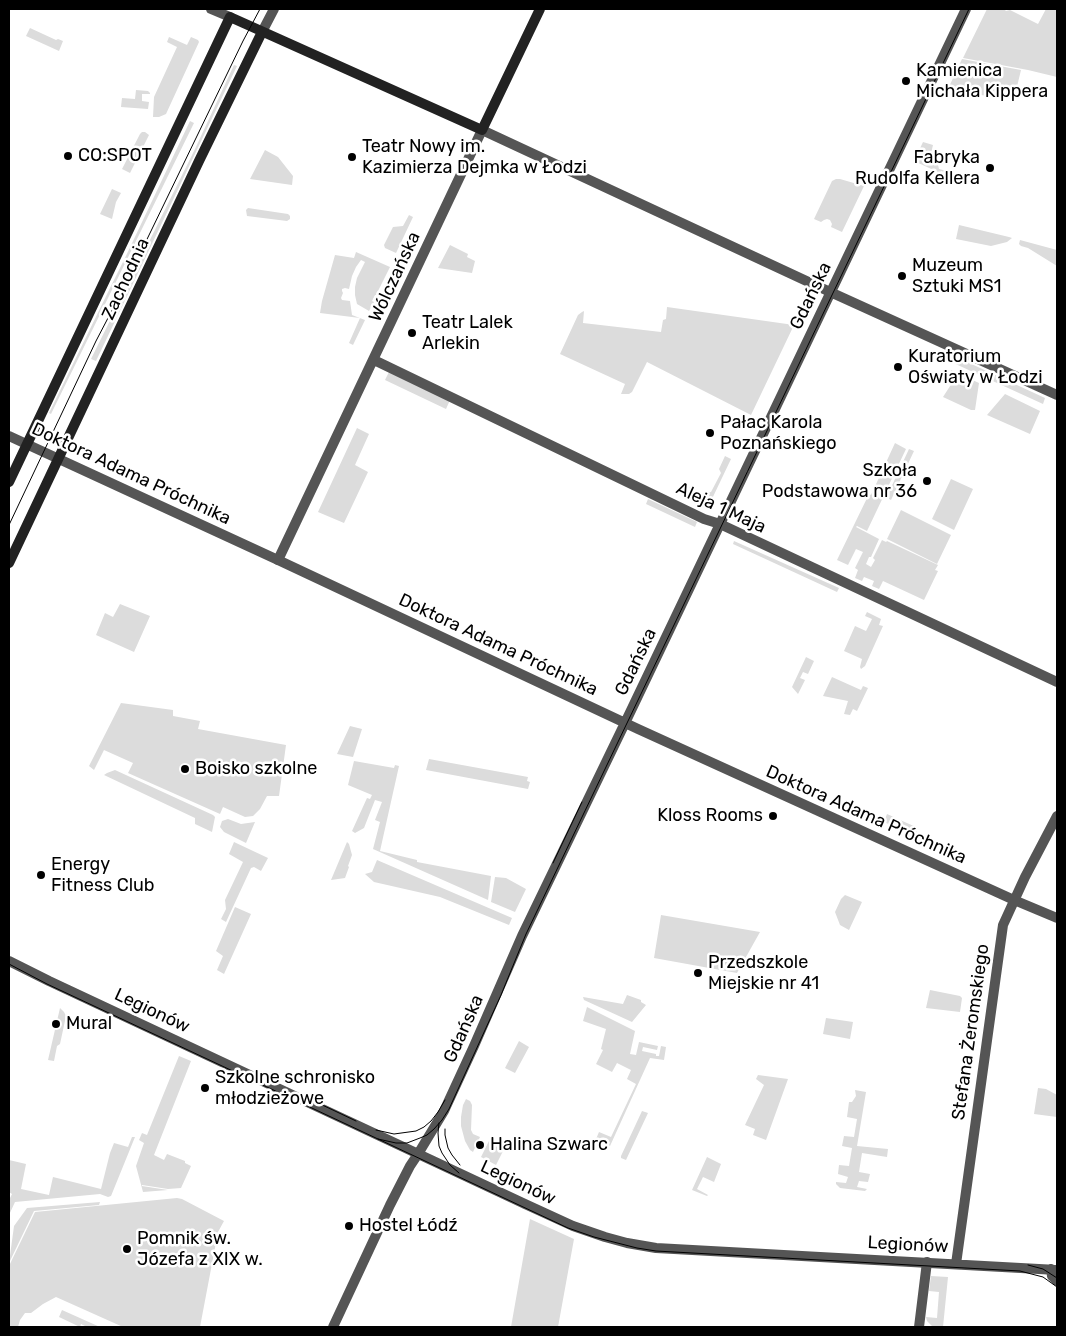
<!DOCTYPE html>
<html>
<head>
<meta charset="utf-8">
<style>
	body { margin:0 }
	#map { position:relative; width:1066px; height:1336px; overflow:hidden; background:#fff; font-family:Rubik,sans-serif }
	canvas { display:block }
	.frame { position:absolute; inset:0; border:10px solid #000; pointer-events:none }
</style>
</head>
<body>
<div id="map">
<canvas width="1066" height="1336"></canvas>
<div class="frame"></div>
</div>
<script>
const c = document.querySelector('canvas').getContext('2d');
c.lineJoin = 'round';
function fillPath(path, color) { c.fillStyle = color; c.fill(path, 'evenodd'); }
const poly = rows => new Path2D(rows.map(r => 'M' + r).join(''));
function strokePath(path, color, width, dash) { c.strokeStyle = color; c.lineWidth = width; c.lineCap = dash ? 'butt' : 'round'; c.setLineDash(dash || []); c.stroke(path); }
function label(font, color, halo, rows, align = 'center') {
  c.font = font + ' Rubik,sans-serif'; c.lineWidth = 5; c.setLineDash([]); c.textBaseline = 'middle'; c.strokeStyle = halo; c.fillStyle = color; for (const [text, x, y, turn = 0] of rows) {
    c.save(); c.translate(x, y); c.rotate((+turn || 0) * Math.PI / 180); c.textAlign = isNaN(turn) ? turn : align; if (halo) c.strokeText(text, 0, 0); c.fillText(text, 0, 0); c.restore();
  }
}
fillPath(poly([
	[987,9,1004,9,1006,11,1010,10,1038,24,1046,9,1057,9,1057,77,1028,70,963,58],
	[30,28,56,40,58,39,63,41,59,51,26,36],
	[169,37,187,45,191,37,198,40,199,42,166,114,159,117,153,117,154,97,177,47,167,42],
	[962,59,1021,70,1014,99,947,91],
	[234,65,237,66,96,361,91,359,195,149],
	[136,90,148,91,150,93,150,94,142,94,142,101,149,102,148,109,121,107,122,98,135,99],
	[190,121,194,123,51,414,49,413,110,288,124,260],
	[142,132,145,132,149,135,130,173,122,169,140,134],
	[923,142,933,145,929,162,938,165,939,169,963,175,963,177,941,171,940,173,914,161],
	[265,150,278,157,293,176,292,185,250,179],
	[836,179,840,179,864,186,842,232,831,227,832,224,830,220,827,219,824,220,821,222,814,219,832,181],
	[112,189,121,193,116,202,112,219,100,214],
	[248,208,288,214,290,216,290,219,287,221,247,216,246,210],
	[409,215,413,217,396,253,385,248,384,245,393,227,403,226],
	[959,225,1009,237,1012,238,1007,242,991,246,956,239],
	[1020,240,1057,250,1057,266,1028,248,1021,246,1019,244],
	[450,245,468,254,467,257,475,261,472,273,438,268],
	[356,252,390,267,376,295,375,295,372,301,374,302,369,311,357,304,355,295,355,287,357,278,365,262,361,260,356,267,352,276,349,289,345,288,342,289,342,291,343,293,341,298,342,300,350,301,352,315,365,320,353,345,349,343,360,318,320,313,322,301,335,255,354,258],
	[667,307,794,325,751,415,647,362,632,392,629,394,621,394,625,384,560,354,578,315,582,312,584,311,583,323,661,332,663,320,666,319],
	[952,355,1045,398,1043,404,949,361],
	[951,370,979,383,975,410,971,410,943,397,952,383,952,379,950,374],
	[389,372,450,400,446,409,385,380],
	[1005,394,1040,411,1030,434,987,415],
	[357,428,369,434,355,465,368,472,344,523,318,512],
	[895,443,906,449,867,531,857,526,856,527,879,539,871,557,869,557,866,564,871,567,875,560,873,558,882,540,886,542,887,541,938,565,935,570,938,571,924,600,883,581,879,589,872,586,874,581,864,577,862,581,855,578,858,570,855,568,863,552,856,549,848,565,837,560,869,494,871,495],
	[909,449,914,451,891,500,889,499,888,494],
	[725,456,731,459,711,501,694,493,689,487,694,488,701,494,711,492,721,473,719,469],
	[951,479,973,489,954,530,932,519],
	[648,499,697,522,695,527,646,504],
	[901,510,951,535,937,564,887,539],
	[734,541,839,588,837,592,733,544],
	[120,604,150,616,134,652,96,635,105,613,113,617],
	[867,612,881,619,879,625,883,626,865,666,861,669,860,667,862,659,844,651,855,626,866,631,872,619,865,616],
	[806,657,814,661,808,674,803,672,800,678,805,680,798,694,792,687],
	[832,677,861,690,863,686,868,688,857,711,853,709,850,715,844,714,848,701,823,696],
	[121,703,173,710,173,716,200,721,198,729,286,745,279,796,267,796,260,809,253,816,245,817,223,807,220,814,128,773,133,763,104,750,94,770,89,766],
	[350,726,362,729,353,757,337,754],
	[429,759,528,777,527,781,530,782,528,789,426,770],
	[354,761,394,768,395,765,399,766,380,851,417,860,417,862,491,876,488,900,373,849,380,822,375,820,382,802,375,800,364,828,355,833,352,831,367,798,370,799,372,795,348,785],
	[115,770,213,815,215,817,212,832,195,824,195,818,104,775,107,773],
	[887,814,918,828,915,836,884,822],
	[228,819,241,824,255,822,246,843,224,832,220,827,222,821],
	[234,842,268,858,261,871,254,867,251,868,226,922,221,919,226,909,225,900,243,862,229,854],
	[347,842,349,844,352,855,348,866,349,867,345,878,331,880],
	[377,860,512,918,509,925,440,897,374,882,365,874,372,872],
	[495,877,506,878,526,889,515,912,491,902],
	[845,895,862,902,849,930,840,925,835,912,841,899],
	[235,907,251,914,224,974,217,970,223,956,216,951],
	[661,915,760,932,737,973,654,958],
	[930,990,960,996,962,998,960,1012,926,1008],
	[627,995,641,1000,641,1002,646,1005,632,1022,584,1000,583,997,623,1004],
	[587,1007,635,1031,630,1054,636,1055,639,1042,658,1046,657,1050,643,1047,642,1051,656,1054,656,1056,659,1056,661,1046,666,1047,664,1060,650,1058,610,1146,596,1139,599,1132,611,1137,636,1084,627,1079,631,1070,617,1063,612,1072,596,1064,603,1050,601,1049,606,1029,583,1021],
	[60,1008,64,1012,66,1016,60,1044,57,1046,54,1061,48,1060],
	[826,1018,853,1022,850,1039,823,1034],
	[519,1041,529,1047,515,1073,505,1068],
	[179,1056,191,1061,154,1155,164,1160,167,1154,185,1161,185,1163,191,1166,181,1188,168,1189,142,1185,142,1186,168,1190,143,1192,136,1166,144,1143,139,1140,142,1133,147,1135],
	[758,1075,788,1079,766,1140,753,1135,755,1129,745,1125,764,1085,756,1079],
	[1038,1088,1046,1089,1057,1095,1057,1117,1034,1114],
	[855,1090,866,1092,857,1146,888,1149,887,1157,862,1153,859,1172,870,1174,868,1182,859,1181,857,1187,867,1189,865,1191,840,1188,836,1184,836,1182,846,1183,848,1177,838,1174,839,1165,849,1166,852,1148,842,1146,844,1136,854,1137,857,1119,847,1117,849,1102,852,1102,856,1096],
	[466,1099,470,1101,472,1105,471,1130,473,1134,480,1137,473,1152,470,1150,465,1141,461,1126,461,1117,463,1105],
	[642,1111,648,1113,626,1160,621,1158,621,1156],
	[132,1137,135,1137,111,1196,108,1197,100,1194,15,1202,9,1215,9,1200,12,1194,9,1192,9,1160,26,1164,21,1189,49,1195,53,1177,101,1189,110,1153,114,1143,128,1147],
	[489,1141,504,1149,496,1165,481,1157],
	[707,1157,721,1164,714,1182,703,1177,697,1189,708,1195,707,1196,692,1190],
	[177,1198,182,1199,224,1221,218,1232,200,1327,123,1327,56,1297,43,1304,31,1313,25,1313,20,1320,18,1327,9,1327,9,1266,35,1212],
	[100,1202,99,1205,34,1211,9,1263,14,1226,27,1208],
	[530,1219,574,1239,558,1327,511,1327],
	[931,1276,948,1277,943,1327,932,1326,927,1321,926,1317,937,1318,939,1292,929,1291],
	[62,1310,100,1327,87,1327,81,1324,80,1327,59,1317]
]), '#dcdcdc');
strokePath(poly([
	[262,32,274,9],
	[374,360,704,519,720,524,1057,682],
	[278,560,482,130],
	[1014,900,1057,918],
	[333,1327,390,1205,410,1166,418,1154],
	[919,1327,927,1262]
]), '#555', 10);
strokePath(poly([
	[211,9,230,17],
	[482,130,828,291,1057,395],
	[9,436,278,560,638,729,1014,900],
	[9,961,49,981,525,1204,573,1226,605,1237,627,1243,656,1248,1057,1270],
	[418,1154,444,1111,474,1046,522,936,625,723,966,9],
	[956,1264,1003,925,1025,877,1057,816],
	[1051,1269,1052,1276,1057,1281]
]), '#555', 10);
strokePath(poly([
	[9,482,230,17,482,130,540,9],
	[9,563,199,161,262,32]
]), '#222', 10);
strokePath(poly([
	[9,525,96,341,120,295,243,41,260,9],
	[553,863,582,802],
	[9,964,47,984,378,1139,568,1228,594,1237,637,1248,656,1251,1020,1271,1043,1277,1057,1287],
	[316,1102,356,1121],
	[439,1123,438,1133,439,1146,442,1153,450,1165,459,1173],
	[445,1129,445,1135,448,1148,452,1155,460,1165],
	[376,1130,394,1134,416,1131,424,1127,431,1121,438,1112,445,1100],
	[378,1139,396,1143,407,1143,420,1138,427,1135,434,1129,442,1120,449,1109,501,995,526,934,969,9],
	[1028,1265,1043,1269,1057,1278]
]), '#000', 1);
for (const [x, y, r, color] of [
	[906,81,5,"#000"],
	[68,156,5,"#000"],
	[352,157,5,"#000"],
	[990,168,5,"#000"],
	[902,276,5,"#000"],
	[412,333,5,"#000"],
	[898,367,5,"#000"],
	[710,433,5,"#000"],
	[927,481,5,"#000"],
	[185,769,5,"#000"],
	[773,816,5,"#000"],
	[41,875,5,"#000"],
	[698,973,5,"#000"],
	[56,1024,5,"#000"],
	[205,1088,5,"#000"],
	[480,1145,5,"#000"],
	[349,1226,5,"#000"],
	[127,1249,5,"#000"]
]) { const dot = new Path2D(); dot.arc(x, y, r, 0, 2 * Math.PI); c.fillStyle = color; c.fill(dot); strokePath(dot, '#fff', 2); }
label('18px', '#000', '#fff', [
	["Kamienica",916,71],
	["Michała Kippera",916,92],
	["Teatr Nowy im.",362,147],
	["Kazimierza Dejmka w Łodzi",362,168],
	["CO:SPOT",78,156],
	["Fabryka",980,158,"right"],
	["Rudolfa Kellera",980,179,"right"],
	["Muzeum",912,266],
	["Sztuki MS1",912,287],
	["Teatr Lalek",422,323],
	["Arlekin",422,344],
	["Kuratorium",908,357],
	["Oświaty w Łodzi",908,378],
	["Pałac Karola",720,423],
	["Poznańskiego",720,444],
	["Szkoła",917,471,"right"],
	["Podstawowa nr 36",917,492,"right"],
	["Boisko szkolne",195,769],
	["Kloss Rooms",763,816,"right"],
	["Energy",51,865],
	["Fitness Club",51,886],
	["Przedszkole",708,963],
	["Miejskie nr 41",708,984],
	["Mural",66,1024],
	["Szkolne schronisko",215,1078],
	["młodzieżowe",215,1099],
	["Halina Szwarc",490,1145],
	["Hostel Łódź",359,1226],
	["Pomnik św.",137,1239],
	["Józefa z XIX w.",137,1260]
], 'left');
label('18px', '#000', '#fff', [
	["Wólczańska",395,277,-65],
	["Zachodnia",126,279,-65],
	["Gdańska",811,296,-64],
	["Doktora Adama Próchnika",131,474,25],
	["Aleja 1 Maja",721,508,25],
	["Doktora Adama Próchnika",498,645,25],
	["Gdańska",636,662,-64],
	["Doktora Adama Próchnika",866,815,24],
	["Legionów",152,1011,25],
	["Gdańska",464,1029,-66],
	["Stefana Żeromskiego",971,1032,-82],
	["Legionów",518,1183,25],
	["Legionów",908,1245,3]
]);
</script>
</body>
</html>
